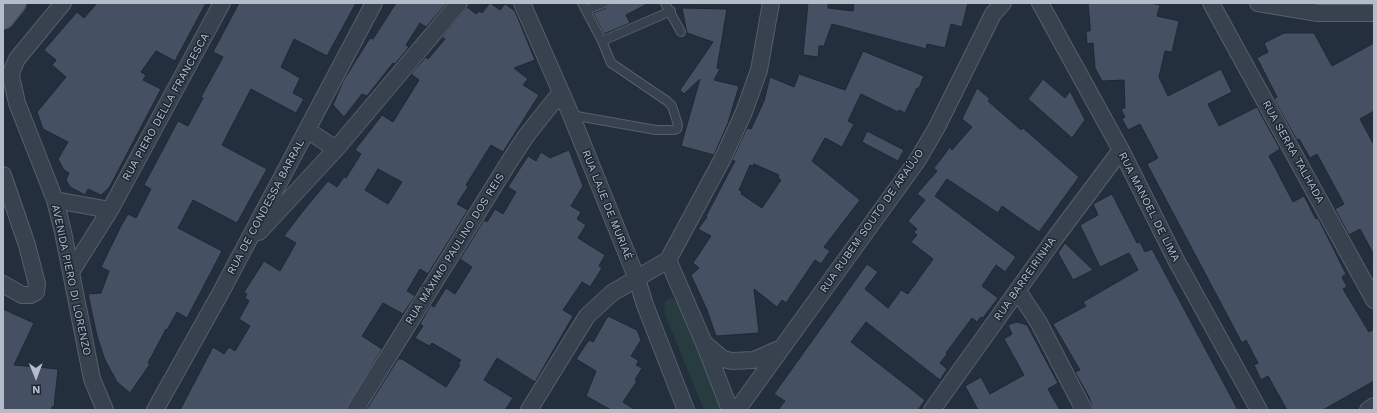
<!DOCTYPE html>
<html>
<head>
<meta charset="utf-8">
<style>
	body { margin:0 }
	#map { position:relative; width:1377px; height:413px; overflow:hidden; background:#242f3e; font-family:"Work Sans",sans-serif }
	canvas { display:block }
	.frame { position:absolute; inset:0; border:4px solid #b4bcc9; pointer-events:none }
	.north { position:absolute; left:16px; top:357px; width:40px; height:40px; -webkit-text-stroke:3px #1d2633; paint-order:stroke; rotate:179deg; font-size:11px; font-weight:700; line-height:16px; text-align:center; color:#b4bcc9 }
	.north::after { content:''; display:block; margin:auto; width:14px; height:18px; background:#b4bcc9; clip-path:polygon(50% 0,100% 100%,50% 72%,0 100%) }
</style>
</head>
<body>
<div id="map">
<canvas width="1377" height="413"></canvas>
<div class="frame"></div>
<div class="north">N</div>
</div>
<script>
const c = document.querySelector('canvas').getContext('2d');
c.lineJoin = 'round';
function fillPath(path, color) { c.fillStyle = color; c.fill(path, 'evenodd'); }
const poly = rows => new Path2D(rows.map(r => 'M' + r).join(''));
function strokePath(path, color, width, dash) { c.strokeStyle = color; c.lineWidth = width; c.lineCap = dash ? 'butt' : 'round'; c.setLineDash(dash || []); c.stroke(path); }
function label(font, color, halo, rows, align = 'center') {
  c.font = font + ' "Work Sans",sans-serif'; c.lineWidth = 3; c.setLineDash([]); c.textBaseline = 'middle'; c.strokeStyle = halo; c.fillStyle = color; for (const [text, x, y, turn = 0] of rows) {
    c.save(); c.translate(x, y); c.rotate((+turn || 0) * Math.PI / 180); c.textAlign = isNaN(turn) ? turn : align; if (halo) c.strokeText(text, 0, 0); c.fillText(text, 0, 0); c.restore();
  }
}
fillPath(poly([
	[671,298,678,302,720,404,719,410,704,410,664,312,665,301]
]), '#263c3f');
const building = poly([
	[97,3,206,3,175,61,156,51,141,72,146,75,143,80,161,89,109,188,101,195,88,189,85,195,70,187,66,180,69,173,64,170,58,159,68,142,43,129,37,112,66,77,52,65,56,60,44,50,77,12,84,18,97,3],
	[239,3,356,3,327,56,294,39,281,67,300,78,293,93,304,99,296,113,251,89,222,145,267,169,237,223,193,200,178,228,222,251,187,318,177,312,167,330,166,329,148,363,150,364,130,393,117,382,105,360,97,336,88,294,101,293,109,271,101,267,121,226,128,214,136,218,151,189,144,185,178,121,188,126,203,98,201,97,223,57,213,52,239,3],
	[396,3,447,3,426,27,420,23,406,45,409,47,395,64,393,63,367,96,362,94,344,117,333,105,343,81,370,38,373,39,396,3],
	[490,3,500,10,505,4,515,11,535,60,514,68,528,79,523,85,539,95,503,152,491,145,466,185,468,187,457,204,468,210,428,274,420,269,407,291,415,296,403,314,383,303,362,336,382,349,346,410,180,410,213,347,224,354,229,347,235,351,250,326,239,319,249,301,245,298,247,294,244,292,264,261,280,271,296,243,284,236,303,211,328,181,337,187,344,177,346,178,361,154,355,150,382,115,393,122,419,80,411,74,426,57,428,59,445,39,442,37,467,7,476,14,480,11,482,13,490,3],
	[378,169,402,182,388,204,365,190,378,169],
	[609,3,649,3,626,15,630,23,604,34,593,13,606,8,609,3],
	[808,3,828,3,828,8,853,11,854,3,968,3,962,27,951,24,945,48,927,44,926,49,832,24,824,46,819,46,818,57,803,55,808,3],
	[1088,3,1150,3,1160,5,1157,16,1179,21,1172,52,1165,51,1159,77,1168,96,1221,69,1232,92,1208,104,1219,126,1257,107,1280,149,1269,156,1293,202,1304,196,1316,219,1318,218,1346,274,1342,277,1347,287,1343,289,1369,332,1374,329,1374,381,1323,410,1287,410,1268,376,1261,380,1254,365,1258,363,1246,340,1242,343,1147,164,1158,158,1140,124,1128,130,1122,119,1125,117,1121,109,1125,108,1124,80,1102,81,1095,68,1093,43,1087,44,1086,31,1090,31,1090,26,1088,3],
	[682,8,727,9,717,68,720,69,714,80,739,86,728,123,714,155,681,146,700,79,684,94,680,90,713,42,687,33,682,8],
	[1284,33,1314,33,1332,66,1374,43,1374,111,1360,119,1374,145,1374,255,1360,229,1349,235,1335,209,1344,204,1317,154,1310,158,1299,139,1297,140,1274,99,1277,97,1257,58,1268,52,1264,43,1284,33],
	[863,51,924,76,919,88,917,88,905,113,899,110,898,112,861,94,848,121,854,124,842,147,825,138,812,161,860,200,824,247,830,251,821,264,815,260,786,303,782,300,777,307,754,289,759,333,716,336,707,310,691,275,699,268,693,263,711,236,698,229,707,217,706,216,735,161,732,160,747,128,751,129,764,101,770,77,794,87,799,74,845,90,863,51],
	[754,164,779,175,778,178,781,180,762,208,741,194,742,192,739,190,750,165,753,166,754,164],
	[1043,79,1065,98,1070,91,1085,120,1072,138,1028,99,1043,79],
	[977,88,990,99,988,101,1021,130,1023,128,1079,177,1039,232,1002,206,998,213,947,179,935,196,1016,257,1005,272,996,265,982,286,998,298,983,318,981,317,977,322,972,318,946,353,947,354,940,363,947,369,940,380,866,322,851,342,925,400,918,410,778,410,785,401,774,394,867,264,878,272,865,289,888,308,901,290,908,294,933,259,911,242,917,235,914,232,917,229,908,221,925,200,917,194,937,171,934,168,950,147,952,150,972,127,962,119,977,88],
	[867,131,904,150,898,161,862,142,867,131],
	[569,150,583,186,571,206,581,212,577,219,586,225,578,238,605,255,599,266,602,268,590,287,582,282,563,310,573,316,535,382,497,358,484,380,513,398,505,410,366,410,398,359,402,359,446,387,460,365,458,364,461,360,432,343,429,346,415,338,423,326,420,324,431,305,434,307,446,288,455,294,472,267,460,259,484,220,487,222,495,209,503,214,516,192,508,187,528,156,536,161,541,152,550,158,569,150],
	[1112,194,1137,243,1140,242,1145,252,1152,249,1238,410,1093,410,1089,397,1075,372,1080,370,1053,324,1086,306,1083,302,1138,270,1129,253,1100,267,1080,225,1098,215,1093,204,1112,194],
	[1065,243,1093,270,1073,280,1058,253,1065,243],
	[3,309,34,323,14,365,58,369,54,407,52,407,52,410,3,410,3,309],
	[608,316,637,330,641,340,631,356,639,361,636,365,642,368,635,380,637,381,623,402,635,410,611,410,586,396,596,371,576,359,589,340,593,342,608,316],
	[1017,322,1027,325,1058,383,1048,389,1060,410,978,410,965,386,981,377,990,394,1024,375,1004,339,1012,334,1008,325,1017,322]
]);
fillPath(building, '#455162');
strokePath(building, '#1f2835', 1);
const lane = poly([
	[665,3,681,32],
	[586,10,604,3],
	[602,41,671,11],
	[571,115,656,130,674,130,677,129,678,125,672,106,667,101,611,63,602,41,582,3]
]);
const street = poly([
	[63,3,17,59,11,73,12,81,17,103,55,200,63,232,92,379,105,410],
	[522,3,571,115,637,279,645,305,686,410],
	[1040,3,1121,150,1176,260,1259,410],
	[1211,3,1374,300],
	[1258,3,1318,13,1374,13],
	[307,130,336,149],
	[3,175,27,245,37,284,36,292,31,295,22,295,3,284],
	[55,200,110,210],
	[259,232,336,149,459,3],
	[668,260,704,343,730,410],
	[71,272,110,210,222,3],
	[1018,291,1039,323,1084,410],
	[706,345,723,359,732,361,754,360,779,349],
	[155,410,220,294,374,3],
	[355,410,509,162,526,136,561,92],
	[529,410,587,316,612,293,668,260,723,158,744,112,759,70,771,3],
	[737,410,917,161,937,127,993,14,1003,3],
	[932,410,1055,238,1121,150],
	[1368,410,1374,406]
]);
const primary = poly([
	[3,18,15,3]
]);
strokePath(lane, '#565f6c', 10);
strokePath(street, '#565f6c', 18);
strokePath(primary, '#414a57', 24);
strokePath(lane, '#38414e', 8);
strokePath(street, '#38414e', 16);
strokePath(primary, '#56606e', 22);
label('11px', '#b4bcc9', '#1d2633', [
	["RUA PIERO DELLA FRANCESCA",166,107,-61],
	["RUA SERRA TALHADA",1293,152,61],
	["RUA LAJE DE MURIAÉ",607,205,68],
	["RUA DE CONDESSA BARRAL",266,207,-62],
	["RUA MANOEL DE LIMA",1149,207,63],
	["RUA RUBEM SOUTO DE ARAÚJO",872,221,-55],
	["RUA MÁXIMO PAULINO DOS REIS",455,249,-58],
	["RUA BARREIRINHA",1025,279,-55],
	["AVENIDA PIERO DI LORENZO",71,280,78]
]);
</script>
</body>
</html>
